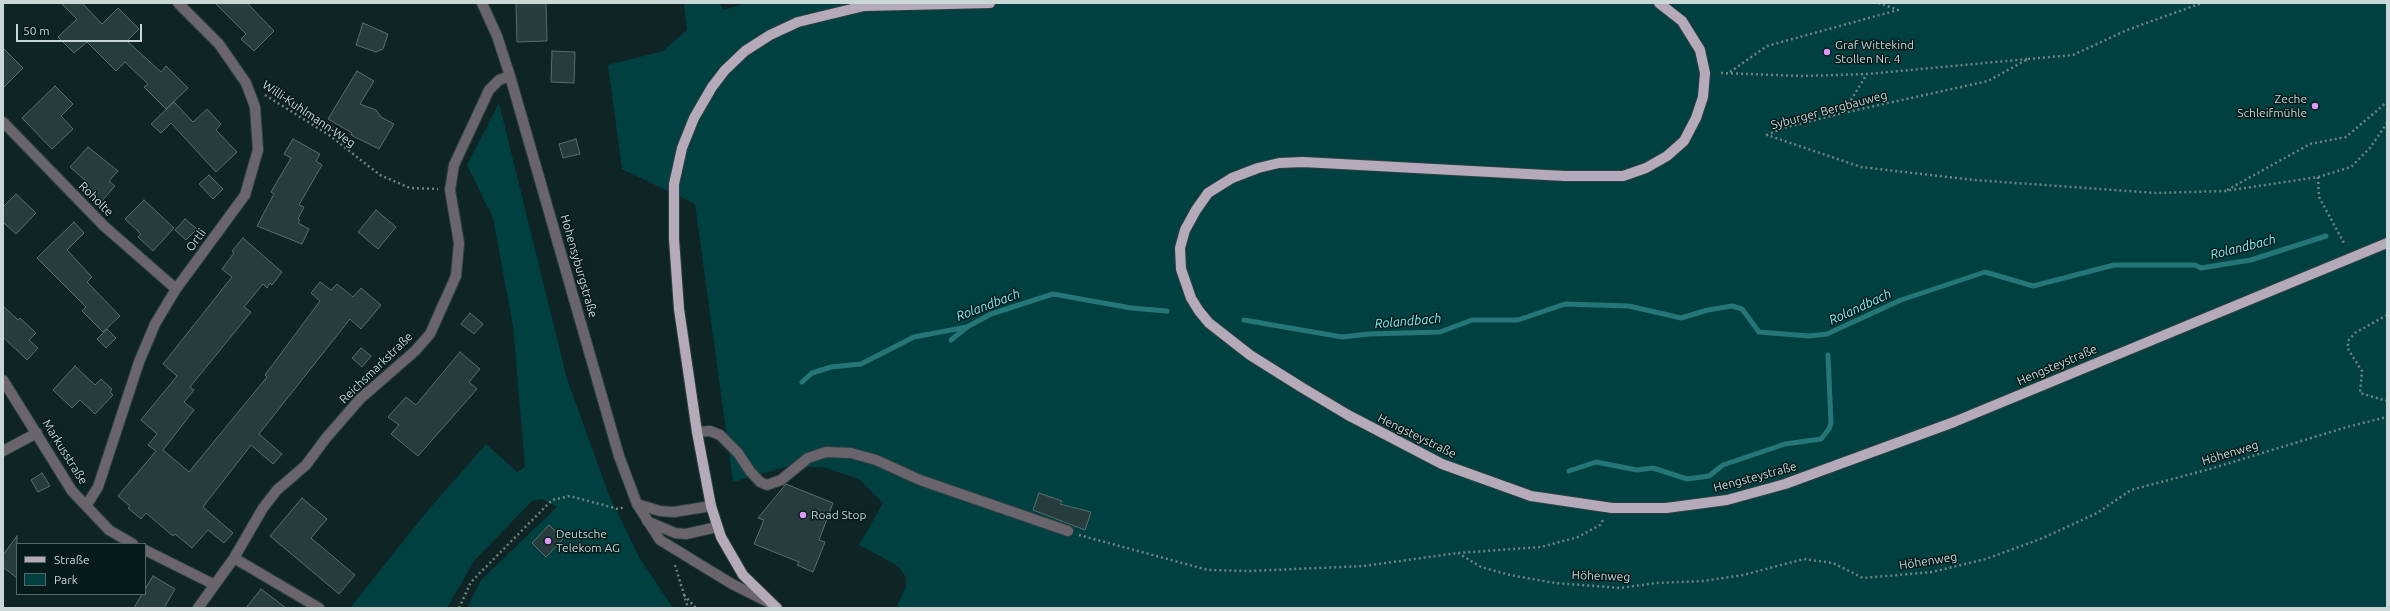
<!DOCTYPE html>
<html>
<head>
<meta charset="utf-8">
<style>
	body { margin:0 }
	#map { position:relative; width:2390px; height:611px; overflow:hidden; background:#0f2425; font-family:Ubuntu,sans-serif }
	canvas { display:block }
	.frame { position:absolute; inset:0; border:4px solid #cad7d7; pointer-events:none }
	.legend { position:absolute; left:16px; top:543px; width:130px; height:52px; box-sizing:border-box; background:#061b1b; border:1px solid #546666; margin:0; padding:5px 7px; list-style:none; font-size:12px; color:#cad7d7 }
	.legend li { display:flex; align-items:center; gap:8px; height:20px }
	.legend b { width:20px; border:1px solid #546666 }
	.scale { position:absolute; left:16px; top:24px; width:126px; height:18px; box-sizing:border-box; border:2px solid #cad7d7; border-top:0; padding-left:5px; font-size:12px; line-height:14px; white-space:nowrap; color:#cad7d7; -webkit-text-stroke:3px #061b1b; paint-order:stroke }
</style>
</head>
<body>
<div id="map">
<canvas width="2390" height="611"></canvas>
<div class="frame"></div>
<ul class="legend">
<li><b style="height:5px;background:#b4aab9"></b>Straße</li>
<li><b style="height:11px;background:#004041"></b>Park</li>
</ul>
<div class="scale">50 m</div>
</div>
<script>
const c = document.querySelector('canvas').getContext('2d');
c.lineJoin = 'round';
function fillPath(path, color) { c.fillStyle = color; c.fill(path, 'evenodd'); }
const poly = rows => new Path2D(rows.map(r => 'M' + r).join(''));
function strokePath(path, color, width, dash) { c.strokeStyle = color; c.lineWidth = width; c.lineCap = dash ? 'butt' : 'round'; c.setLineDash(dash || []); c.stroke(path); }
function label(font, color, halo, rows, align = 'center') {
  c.font = font + ' Ubuntu,sans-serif'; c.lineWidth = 3; c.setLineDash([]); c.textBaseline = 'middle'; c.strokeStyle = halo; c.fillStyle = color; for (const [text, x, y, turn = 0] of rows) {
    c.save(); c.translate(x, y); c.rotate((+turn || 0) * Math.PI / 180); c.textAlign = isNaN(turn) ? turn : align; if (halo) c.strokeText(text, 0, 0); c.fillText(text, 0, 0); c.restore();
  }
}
fillPath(poly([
	[684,3,719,3,724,10,746,3,2387,3,2387,608,896,608,906,587,906,578,901,569,891,562,859,545,883,503,859,479,823,467,786,467,733,482,695,204,622,169,608,65,663,51,687,30],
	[499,103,567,379,609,495,639,557,673,608,467,608,481,580,557,507,542,499,532,501,474,561,447,608,350,608,424,515,486,444,517,472,525,467,513,326,493,218,467,165]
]), '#004041');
strokePath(poly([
	[1244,320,1342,337,1369,334,1440,332,1472,320,1518,320,1565,304,1629,306,1681,318,1708,310,1732,306,1742,309,1759,332,1809,336,1827,334,1901,300,1985,272,2033,286,2114,265,2195,265,2201,268,2251,260,2326,236],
	[951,340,966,328],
	[802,382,812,373,831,367,861,364,914,337,967,327,991,314,1053,294,1131,308,1167,311],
	[1569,471,1596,462,1637,470,1653,468,1687,479,1709,476,1723,465,1785,444,1821,439,1829,429,1831,423,1828,355]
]), '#247677', 5);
const building = poly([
	[61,3,82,3,102,24,118,8,139,29,127,41,161,72,166,66,188,88,166,109,144,87,148,84,125,62,116,71,87,42,74,53,58,37,77,19,61,3],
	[215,3,247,3,274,31,254,51,241,39,246,34,215,3],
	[516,3,546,3,547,41,517,42,516,3],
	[363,23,388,34,383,49,376,52,356,45,363,23],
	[3,48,23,68,3,88,3,48],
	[552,51,575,52,574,83,551,82,552,51],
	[357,71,374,81,360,104,376,110,381,117,394,124,379,149,351,135,352,133,328,119,357,71],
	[55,86,73,104,61,116,73,129,52,149,22,118,55,86],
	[174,102,193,122,207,109,221,124,216,130,237,152,216,172,171,123,161,133,151,124,174,102],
	[293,139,320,154,316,161,322,165,299,205,304,207,298,219,300,220,298,223,309,229,302,244,257,226,274,194,271,192,291,158,284,154,293,139],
	[576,139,580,154,563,158,559,144,576,139],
	[88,147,118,171,109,181,115,186,101,202,82,185,86,181,70,167,88,147],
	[209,175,223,189,213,199,199,184,209,175],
	[16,194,36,213,16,234,3,222,3,207,16,194],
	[144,200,174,228,153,251,138,237,141,234,125,219,144,200],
	[376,210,396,227,378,249,358,232,376,210],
	[185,219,197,229,186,240,175,230,185,219],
	[74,222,84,233,67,250,92,277,87,282,120,316,103,332,82,311,86,307,37,258,74,222],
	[243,238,282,272,272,285,270,283,267,288,263,284,244,307,251,312,190,387,194,390,184,402,194,410,163,450,189,472,267,377,265,375,320,301,311,293,320,282,331,290,337,284,353,297,361,288,381,305,361,329,350,319,259,434,282,454,273,464,251,445,203,507,233,533,224,543,208,530,192,548,175,534,173,536,146,513,141,519,128,508,130,506,118,496,156,451,148,445,157,434,141,420,177,376,163,364,232,277,222,269,234,253,232,251,243,238],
	[3,306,18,320,20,318,36,333,29,340,38,348,27,360,3,337,3,306],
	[470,313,483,324,474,334,461,324,470,313],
	[107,329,116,338,106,348,97,339,107,329],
	[361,348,371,356,362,367,352,358,361,348],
	[460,352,480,369,469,382,477,389,418,456,391,434,399,425,388,417,406,397,416,405,460,352],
	[75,366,95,385,101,379,112,389,110,392,113,395,95,414,80,400,72,408,53,390,75,366],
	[42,473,50,486,38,492,31,480,42,473],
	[786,484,833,503,819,540,825,542,813,572,797,565,799,562,754,544,764,520,758,518,786,484],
	[1039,493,1062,501,1060,504,1091,512,1085,530,1033,510,1039,493],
	[302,498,327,519,311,538,355,575,339,594,270,536,302,498],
	[549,525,563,539,546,557,532,543,549,525],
	[17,536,17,578,3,567,3,555,17,536],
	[153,576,175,589,164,608,134,608,142,594,145,594,145,589,153,576],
	[261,589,286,608,246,608,261,589]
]);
fillPath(building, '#273d3d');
strokePath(building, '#576e6e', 1);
const minor = poly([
	[482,3,497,36,510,76,619,456,637,504,660,540,732,584,770,603],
	[3,122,104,226,176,289],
	[3,380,72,491,109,530,133,544],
	[697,432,710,431,720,435,738,453,750,471,760,482,767,485,781,480,808,458,826,452,851,453,876,460,920,480,1068,531],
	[3,451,37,433],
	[637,504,660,511,674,512,711,506],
	[86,506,98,487,139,362,155,324,176,289,245,195,258,150,255,107,246,83,219,44,178,3],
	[647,521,675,533,686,534,717,527],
	[145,550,213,584],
	[234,558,319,608],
	[198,608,234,558,263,508,277,490,306,465,326,438,360,399,415,351,430,334,456,276,459,243,450,190,454,165,489,90,499,80,510,76]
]);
const major = poly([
	[1659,3,1682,21,1700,50,1705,73,1703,97,1696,118,1684,141,1667,156,1646,168,1623,176,1565,176,1303,162,1279,163,1258,168,1232,178,1208,193,1196,210,1185,230,1180,248,1181,269,1191,298,1199,311,1209,323,1250,355,1301,387,1348,415,1442,464,1531,496,1612,508,1666,508,1727,500,1785,484,1954,422,2387,243],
	[777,608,743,575,721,537,711,506,697,432,679,309,674,239,674,184,682,148,694,118,712,87,725,70,745,51,770,35,798,22,864,6,990,3]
]);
strokePath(minor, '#2d4141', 12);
strokePath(major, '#2d4141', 12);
strokePath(poly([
	[2028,59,2073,55,2127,30,2202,3],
	[1730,72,1767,46,1898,10,1879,3],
	[1721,73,1803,76,1867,74,2028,59,1988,81,1843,113,1783,128,1767,135,1861,167,1974,180,2156,193,2225,191,2318,177,2351,167,2370,148,2387,123],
	[265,95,329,135,380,175,410,188,438,189],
	[1843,113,1867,74],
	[2318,177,2319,197,2344,243],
	[2227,190,2310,144,2346,137,2387,102],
	[2387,315,2355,333,2348,341,2348,349,2362,371,2360,393,2387,401],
	[1079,535,1208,570,1250,571,1364,566,1458,553,1541,547,1578,537,1600,525,1603,520],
	[1458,553,1481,567,1510,575,1555,583,1621,588,1655,583,1704,581,1743,575,1804,559,1833,563,1863,578,1932,572,1986,559,2043,538,2097,513,2131,490,2210,469,2347,427,2387,417],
	[675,565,688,608],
	[684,595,696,608],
	[459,608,471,582,552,500,570,496,618,509,625,507]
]), '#728283', 2.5, [2, 3]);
strokePath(minor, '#6a656c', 10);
strokePath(major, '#b4aab9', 10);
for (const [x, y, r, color] of [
	[1827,52,4,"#db99f5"],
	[2315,106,4,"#db99f5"],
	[803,515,4,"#db99f5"],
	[548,541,4,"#db99f5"]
]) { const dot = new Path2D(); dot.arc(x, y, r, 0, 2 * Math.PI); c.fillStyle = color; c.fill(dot); strokePath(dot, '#061b1b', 1.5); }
label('12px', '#cad7d7', '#061b1b', [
	["Graf Wittekind",1835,45],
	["Stollen Nr. 4",1835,59],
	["Zeche",2307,99,"right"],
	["Schleifmühle",2307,113,"right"],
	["Road Stop",811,515],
	["Deutsche",556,534],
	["Telekom AG",556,548]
], 'left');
label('12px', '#cad7d7', '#061b1b', [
	["Syburger Bergbauweg",1829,110,-15],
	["Willi-Kuhlmann-Weg",309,114,34],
	["Roholte",96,199,45],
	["Ortli",196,240,-54],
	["Hohensyburgstraße",579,266,74],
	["Hengsteystraße",2057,365,-23],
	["Reichsmarkstraße",376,368,-44],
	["Hengsteystraße",1417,436,26],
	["Markusstraße",65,452,58],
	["Höhenweg",2230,453,-17],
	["Hengsteystraße",1755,477,-15],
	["Höhenweg",1928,561,-9],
	["Höhenweg",1601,576,2]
]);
label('italic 13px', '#7bf1f2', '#061b1b', [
	["Rolandbach",2243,247,-14],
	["Rolandbach",988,305,-21],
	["Rolandbach",1860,307,-25],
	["Rolandbach",1408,321,-5]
]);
</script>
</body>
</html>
